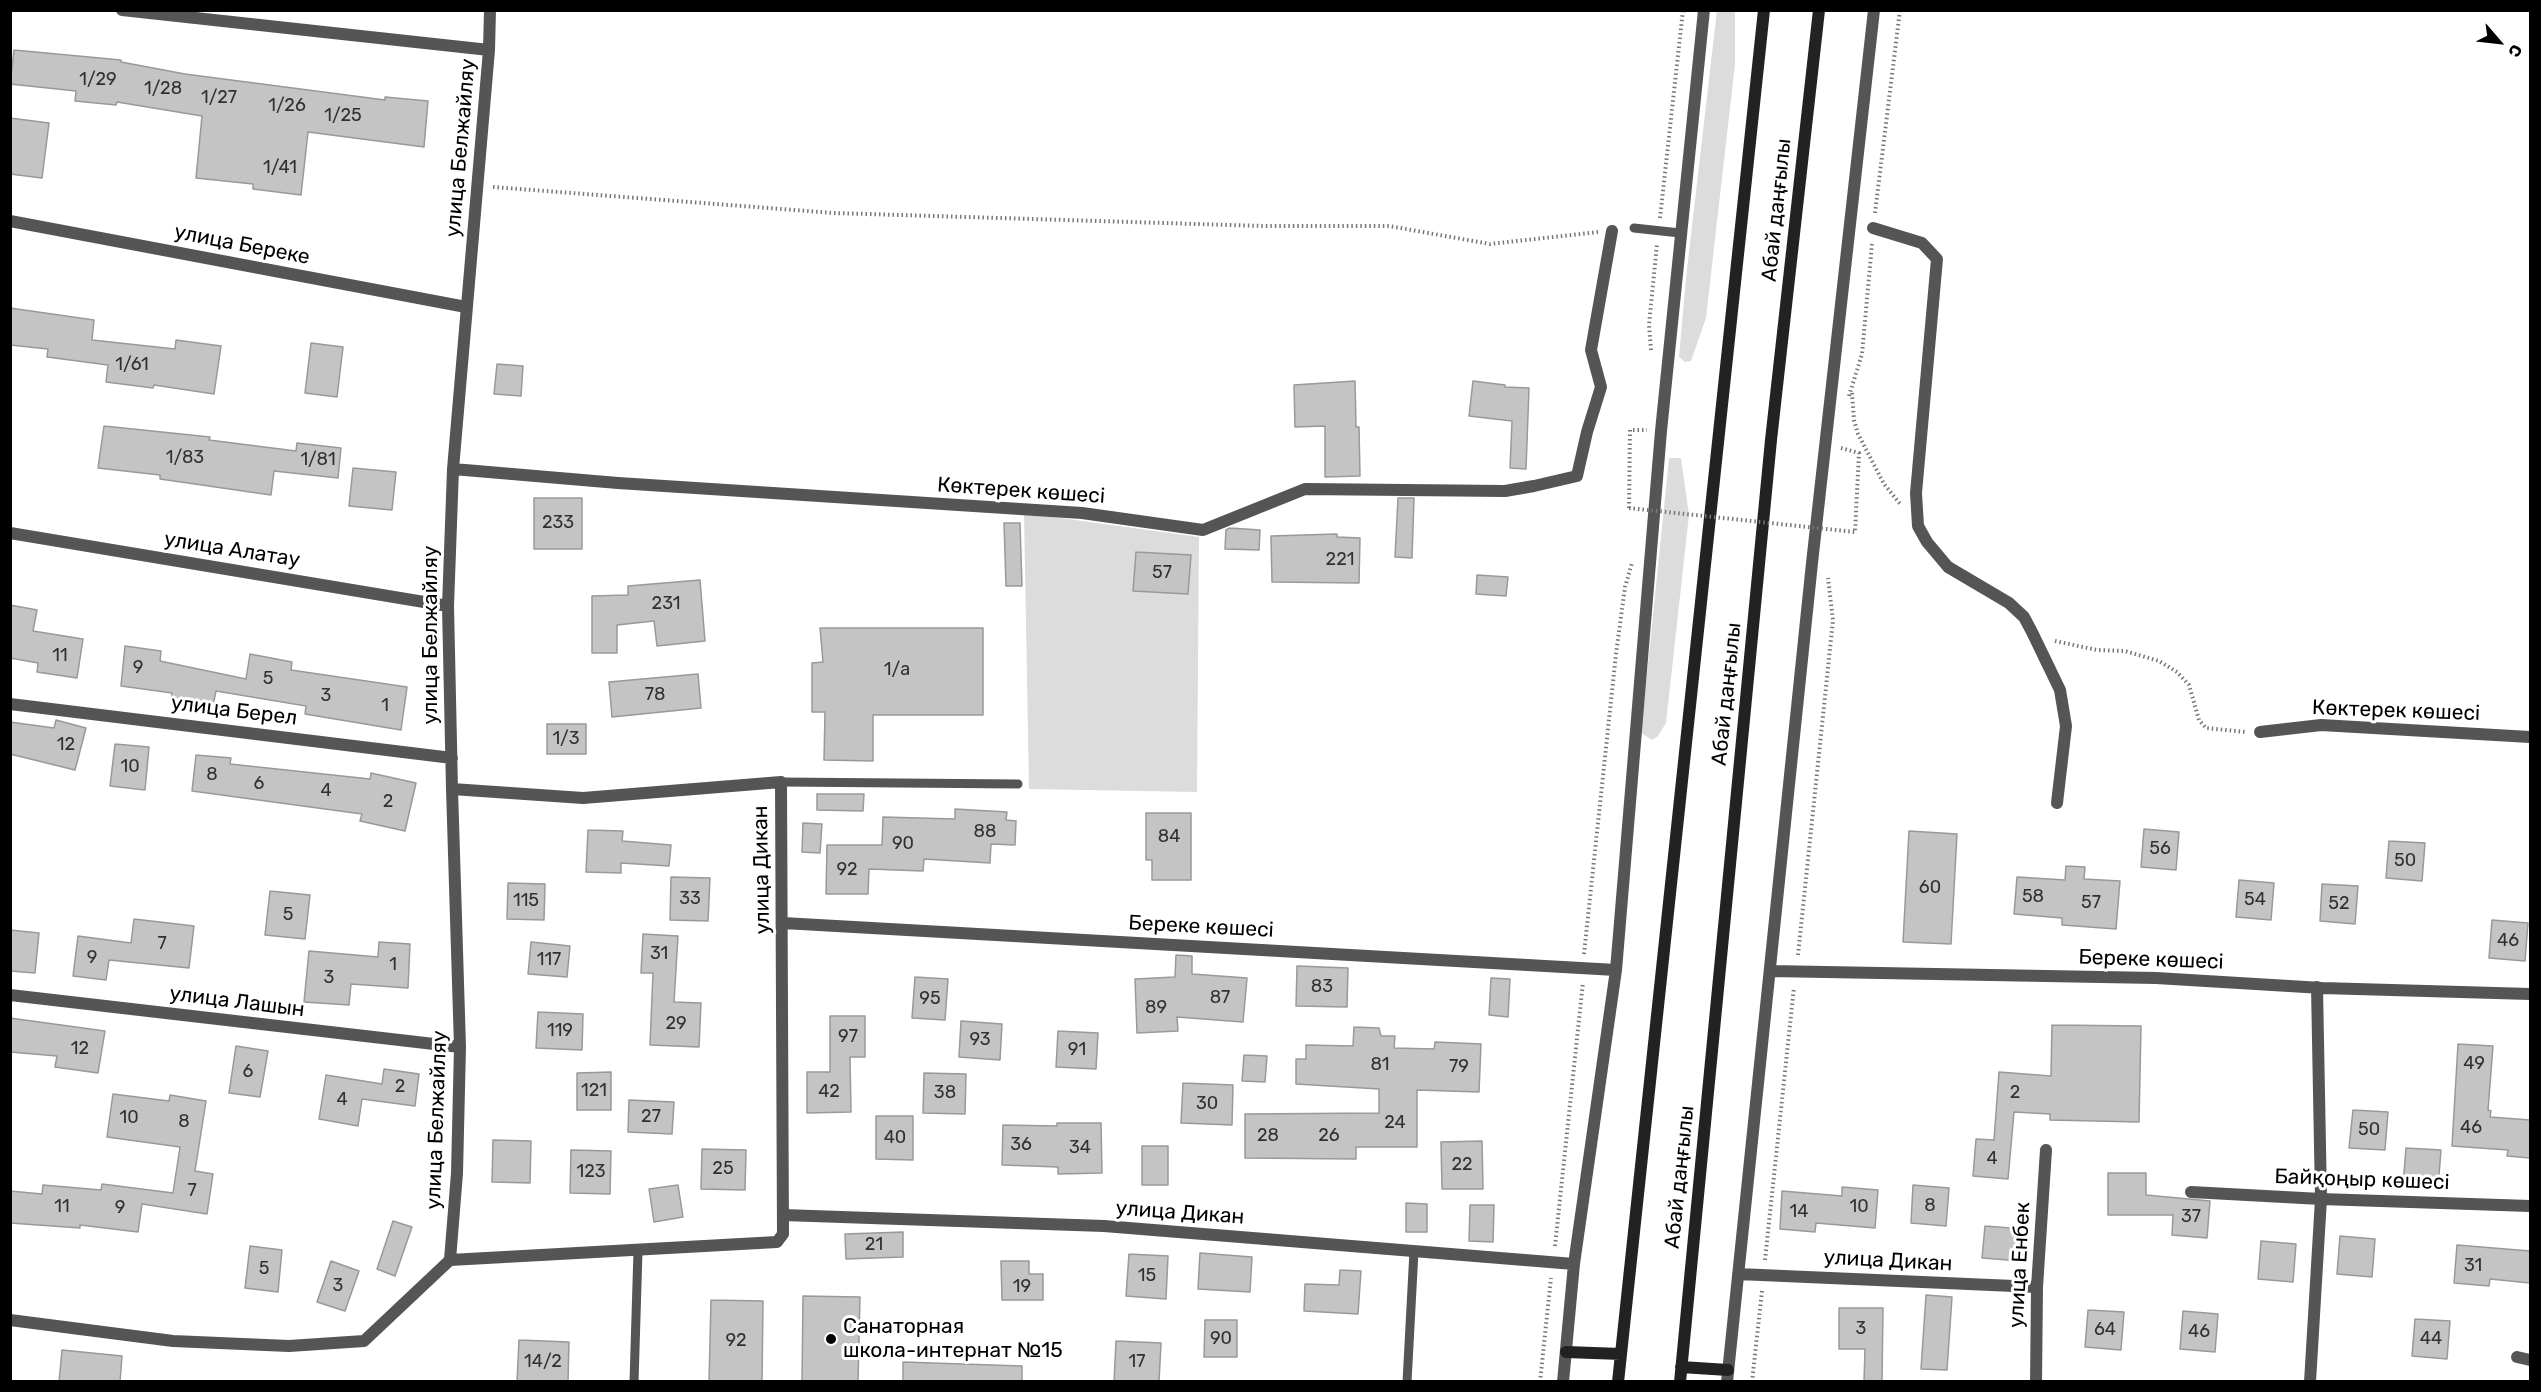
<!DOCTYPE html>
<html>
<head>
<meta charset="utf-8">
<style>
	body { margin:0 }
	#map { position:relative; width:2541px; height:1392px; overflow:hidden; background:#fff; font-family:Rubik,sans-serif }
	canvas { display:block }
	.frame { position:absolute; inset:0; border:12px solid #000; pointer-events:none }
	.north { position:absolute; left:2469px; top:12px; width:60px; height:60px; -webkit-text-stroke:4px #fff; paint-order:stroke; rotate:118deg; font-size:16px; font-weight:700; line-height:24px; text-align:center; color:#000 }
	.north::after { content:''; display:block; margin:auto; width:21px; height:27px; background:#000; clip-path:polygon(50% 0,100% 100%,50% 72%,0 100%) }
</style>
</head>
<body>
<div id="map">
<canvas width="2541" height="1392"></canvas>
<div class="frame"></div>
<div class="north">С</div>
</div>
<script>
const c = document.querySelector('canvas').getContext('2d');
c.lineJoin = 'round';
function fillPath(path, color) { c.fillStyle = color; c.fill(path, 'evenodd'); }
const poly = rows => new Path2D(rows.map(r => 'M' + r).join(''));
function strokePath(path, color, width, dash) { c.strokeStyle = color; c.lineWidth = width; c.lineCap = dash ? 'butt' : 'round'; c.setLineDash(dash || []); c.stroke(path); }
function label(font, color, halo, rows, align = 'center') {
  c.font = font + ' Rubik,sans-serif'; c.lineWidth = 6; c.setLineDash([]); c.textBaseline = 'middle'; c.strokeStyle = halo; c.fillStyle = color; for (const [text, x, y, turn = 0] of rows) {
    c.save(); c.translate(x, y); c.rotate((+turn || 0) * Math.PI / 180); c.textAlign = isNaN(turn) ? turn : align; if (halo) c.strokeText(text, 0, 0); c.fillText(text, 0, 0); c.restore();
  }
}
fillPath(poly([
	[1717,10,1735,11,1735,64,1706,318,1691,361,1685,362,1679,357,1686,278],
	[1669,458,1681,458,1689,515,1666,723,1658,736,1652,740,1641,733],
	[1024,513,1199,537,1197,792,1029,789]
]), '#dcdcdc');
const building = poly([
	[14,50,121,60,121,62,185,74,385,100,385,97,428,101,424,147,308,132,301,195,253,189,253,184,196,178,202,116,117,102,116,105,75,101,76,91,10,84,14,50],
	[10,118,49,123,42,178,10,174,10,118],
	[10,308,94,320,92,340,175,349,176,340,221,346,214,394,154,385,153,388,106,382,108,365,47,357,48,349,10,345,10,308],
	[311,343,343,347,337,397,305,393,311,343],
	[497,364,523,366,521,396,494,394,497,364],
	[1355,381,1356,427,1359,427,1360,476,1325,477,1325,426,1295,427,1294,385,1355,381],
	[1473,381,1505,385,1505,387,1529,388,1526,469,1510,468,1512,421,1469,416,1473,381],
	[104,426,210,437,209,440,296,451,297,443,341,448,338,478,274,471,271,495,160,479,160,475,98,468,104,426],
	[353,468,396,472,392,510,349,506,353,468],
	[534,498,582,498,582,549,534,549,534,498],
	[1398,498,1414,498,1412,558,1395,557,1398,498],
	[1004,523,1020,523,1022,586,1006,586,1004,523],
	[1230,528,1260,530,1259,550,1225,549,1226,530,1230,528],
	[1337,534,1337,537,1360,538,1359,583,1272,582,1271,536,1337,534],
	[1136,552,1191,555,1188,594,1133,591,1136,552],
	[1477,575,1508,577,1506,596,1476,594,1477,575],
	[700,580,705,641,657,646,654,621,617,625,617,653,592,653,592,596,628,595,628,586,700,580],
	[10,605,37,610,33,631,83,639,77,678,37,672,38,663,10,658,10,605],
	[820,628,983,628,983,715,873,715,873,761,824,760,825,712,812,712,812,663,823,662,820,628],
	[125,646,161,651,160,661,246,679,250,654,292,662,291,670,407,687,401,730,305,714,306,706,216,691,212,710,171,701,172,693,121,686,125,646],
	[698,674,701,708,612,717,609,682,698,674],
	[56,720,86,728,75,770,10,754,10,722,54,728,56,720],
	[547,724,586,724,586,754,547,754,547,724],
	[115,744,149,747,145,790,110,786,115,744],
	[196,755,231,758,230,764,370,779,371,773,416,783,405,831,360,821,362,814,192,791,196,755],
	[817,794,864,794,863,811,817,810,817,794],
	[955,809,1007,812,1006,820,1016,821,1015,845,991,844,990,863,924,859,923,871,869,869,868,894,826,894,827,845,882,845,883,817,955,819,955,809],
	[1146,813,1191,813,1191,880,1152,880,1152,860,1146,860,1146,813],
	[803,823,822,824,820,853,802,852,803,823],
	[2144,829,2179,832,2176,870,2141,867,2144,829],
	[588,830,623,831,622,841,671,845,669,866,621,863,621,873,586,872,588,830],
	[1909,831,1957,834,1951,944,1903,942,1909,831],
	[2389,841,2425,843,2422,881,2386,878,2389,841],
	[2066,866,2085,867,2084,879,2120,881,2116,929,2062,925,2062,918,2014,914,2017,877,2065,880,2066,866],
	[671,877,710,878,708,921,670,920,671,877],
	[2239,880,2274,883,2271,920,2236,917,2239,880],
	[508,883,545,884,544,920,507,919,508,883],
	[2322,884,2358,886,2355,924,2320,921,2322,884],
	[270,891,310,895,305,939,265,935,270,891],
	[134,919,194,926,189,968,109,960,106,980,73,976,78,936,131,943,134,919],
	[2492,920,2528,923,2525,961,2489,958,2492,920],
	[10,930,39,933,35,973,10,971,10,930],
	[643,934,678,936,674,1002,701,1003,699,1047,650,1045,653,973,641,973,643,934],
	[379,942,410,944,408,988,351,984,349,1005,304,1002,309,951,378,957,379,942],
	[531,942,570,946,567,977,528,974,531,942],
	[1176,955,1192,956,1192,974,1247,978,1243,1022,1177,1017,1178,1031,1137,1033,1135,979,1175,977,1176,955],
	[1297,966,1348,968,1347,1007,1296,1006,1297,966],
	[915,977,948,979,945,1020,912,1018,915,977],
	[1491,978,1510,979,1508,1017,1489,1015,1491,978],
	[538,1012,583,1014,582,1050,536,1048,538,1012],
	[830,1016,865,1016,865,1057,850,1057,851,1112,807,1113,807,1072,830,1072,830,1016],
	[10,1018,105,1031,98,1073,55,1067,57,1056,10,1052,10,1018],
	[961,1021,1002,1024,1000,1060,959,1057,961,1021],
	[2052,1025,2141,1026,2139,1122,2050,1120,2050,1114,2014,1112,2008,1179,1973,1176,1976,1139,1994,1140,1999,1072,2051,1076,2052,1025],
	[1354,1027,1379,1028,1381,1036,1395,1036,1394,1048,1434,1049,1435,1042,1481,1044,1479,1092,1417,1090,1417,1147,1356,1147,1356,1159,1245,1158,1245,1114,1379,1113,1379,1089,1296,1084,1296,1059,1306,1059,1306,1045,1353,1046,1354,1027],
	[1058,1031,1098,1033,1096,1069,1056,1067,1058,1031],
	[2458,1044,2493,1046,2488,1110,2491,1111,2490,1117,2530,1120,2530,1158,2507,1156,2508,1150,2452,1146,2458,1044],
	[236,1046,268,1051,260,1097,229,1093,236,1046],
	[1244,1055,1267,1056,1265,1082,1242,1081,1244,1055],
	[384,1069,419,1074,415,1106,362,1099,358,1126,319,1119,326,1075,382,1084,384,1069],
	[611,1072,611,1110,577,1110,577,1073,611,1072],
	[924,1073,966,1074,965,1114,923,1113,924,1073],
	[1183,1083,1233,1085,1232,1125,1181,1123,1183,1083],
	[113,1094,169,1101,170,1095,206,1101,195,1171,213,1174,207,1214,142,1204,138,1232,80,1225,80,1228,10,1223,10,1191,42,1194,43,1185,101,1190,102,1184,173,1193,180,1147,107,1137,113,1094],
	[629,1100,674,1102,672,1134,628,1132,629,1100],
	[2353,1110,2388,1112,2385,1150,2349,1148,2353,1110],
	[876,1116,913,1116,913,1160,876,1159,876,1116],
	[1057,1123,1101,1123,1102,1173,1058,1174,1058,1167,1002,1165,1003,1125,1057,1126,1057,1123],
	[493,1140,531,1141,530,1183,492,1182,493,1140],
	[1482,1141,1483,1189,1442,1189,1441,1142,1482,1141],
	[1142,1146,1168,1146,1168,1185,1142,1185,1142,1146],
	[2406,1148,2441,1150,2438,1188,2403,1185,2406,1148],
	[702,1149,746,1150,745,1190,701,1189,702,1149],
	[571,1150,611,1151,610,1194,570,1193,571,1150],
	[2108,1173,2146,1173,2146,1195,2210,1201,2207,1238,2172,1235,2173,1215,2108,1215,2108,1173],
	[678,1185,683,1217,654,1222,649,1189,678,1185],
	[1913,1185,1949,1188,1946,1226,1911,1223,1913,1185],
	[1842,1187,1878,1190,1875,1228,1816,1223,1815,1232,1780,1229,1782,1191,1842,1196,1842,1187],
	[1406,1203,1427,1204,1427,1232,1406,1232,1406,1203],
	[1470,1205,1494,1205,1493,1242,1469,1241,1470,1205],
	[393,1221,412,1227,395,1276,377,1269,393,1221],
	[1985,1226,2024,1229,2021,1261,1982,1258,1985,1226],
	[903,1232,903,1257,846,1259,845,1234,903,1232],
	[2340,1236,2375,1239,2372,1277,2337,1274,2340,1236],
	[2261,1241,2296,1244,2293,1282,2258,1279,2261,1241],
	[2457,1245,2530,1251,2530,1283,2490,1279,2489,1286,2454,1283,2457,1245],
	[250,1246,282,1250,278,1292,245,1288,250,1246],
	[1200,1253,1252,1257,1250,1292,1198,1289,1200,1253],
	[1129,1254,1168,1256,1166,1299,1126,1296,1129,1254],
	[331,1261,359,1271,345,1311,317,1302,331,1261],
	[1001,1261,1029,1261,1029,1274,1043,1274,1043,1300,1002,1300,1001,1261],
	[1340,1270,1361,1271,1358,1314,1304,1311,1305,1284,1339,1285,1340,1270],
	[1926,1295,1952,1297,1947,1370,1921,1369,1926,1295],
	[803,1296,860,1297,858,1382,802,1382,803,1296],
	[711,1300,763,1301,762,1382,709,1382,711,1300],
	[1839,1308,1883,1308,1882,1382,1864,1382,1865,1349,1839,1349,1839,1308],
	[2088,1310,2124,1312,2121,1350,2085,1347,2088,1310],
	[2183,1311,2218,1314,2215,1352,2180,1349,2183,1311],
	[2415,1319,2450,1321,2447,1359,2412,1356,2415,1319],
	[1205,1320,1237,1320,1237,1357,1204,1357,1205,1320],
	[519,1340,569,1342,568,1382,517,1382,519,1340],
	[1116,1341,1161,1343,1159,1382,1114,1382,1116,1341],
	[62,1350,122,1356,120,1382,59,1382,62,1350],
	[903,1362,1022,1366,1022,1382,903,1382,903,1362]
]);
fillPath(building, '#c4c4c4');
strokePath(building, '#999', 1.5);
strokePath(poly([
	[493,187,834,213,1263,226,1389,226,1490,244,1598,232],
	[1875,213,1900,10],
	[1660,218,1683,10],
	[1651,350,1649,325,1657,244],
	[1852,393,1854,420,1858,434,1884,484,1901,505],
	[1849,396,1862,354,1872,244],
	[1841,448,1859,453,1855,532],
	[1629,508,1630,430,1647,430],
	[2055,641,2097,650,2125,651,2159,661,2177,672,2189,685,2199,720,2206,728,2246,732],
	[1584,954,1616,654,1625,587,1632,563],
	[1798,955,1833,620,1828,578],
	[1555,1246,1583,982],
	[1765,1260,1794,987],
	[1540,1382,1551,1278],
	[1752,1382,1762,1291]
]), '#777', 4, [1.5, 3]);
strokePath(poly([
	[1634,228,1680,233],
	[781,782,1018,784],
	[634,1382,638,1251],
	[1407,1382,1414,1251]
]), '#555', 9);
strokePath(poly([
	[122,10,489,50],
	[10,221,466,307],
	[1873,228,1922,243,1937,259,1916,493,1918,526,1927,542,1948,567,2009,603,2024,617,2032,632,2060,690,2066,726,2057,803],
	[453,469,618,483,1082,513,1203,530,1305,489,1505,491,1534,486,1577,476,1587,432,1601,387,1591,350,1612,231],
	[10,533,448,606],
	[10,704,452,758],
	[2260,732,2321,725,2530,737],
	[452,789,583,798,781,782,783,1234,777,1242,450,1260,457,1173,460,1047,452,789,448,606,453,469,489,50,490,10],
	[783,923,1616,970],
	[1770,971,2156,978,2322,988,2530,994],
	[10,995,460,1047],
	[2191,1192,2321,1199,2530,1206],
	[783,1215,1104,1226,1574,1264],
	[1738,1274,2037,1287],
	[2517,1357,2530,1360],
	[1563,1382,1574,1264,1616,970,1661,431,1704,10],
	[1727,1382,1812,563,1874,10],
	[2036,1382,2037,1287,2046,1150],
	[2310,1382,2321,1199,2317,987]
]), '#555', 12);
strokePath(poly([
	[10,1320,173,1341,289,1346,364,1341,450,1260]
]), '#555', 12);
strokePath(poly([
	[1566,1352,1621,1354],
	[1681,1367,1728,1370],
	[1618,1382,1764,10],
	[1680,1382,1771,440,1819,10]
]), '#222', 12);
strokePath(poly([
	[1629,508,1855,532]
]), '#777', 4, [1.5, 3]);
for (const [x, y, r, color] of [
	[831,1339,6,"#000"]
]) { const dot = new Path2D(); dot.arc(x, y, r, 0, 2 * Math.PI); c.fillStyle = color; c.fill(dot); strokePath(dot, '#fff', 2); }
label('18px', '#313131', null, [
	["1/29",98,80],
	["1/28",163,89],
	["1/27",219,98],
	["1/26",287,106],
	["1/25",343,116],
	["1/41",280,168],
	["1/61",132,365],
	["1/83",185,458],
	["1/81",318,460],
	["233",558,523],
	["221",1340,560],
	["57",1162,573],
	["231",666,604],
	["11",60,656],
	["9",138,668],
	["1/а",897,670],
	["5",268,679],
	["78",655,695],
	["3",326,696],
	["1",385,706],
	["1/3",566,739],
	["12",66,745],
	["10",130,767],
	["8",212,775],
	["6",259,784],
	["4",326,791],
	["2",388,802],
	["88",985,832],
	["84",1169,837],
	["90",903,844],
	["56",2160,849],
	["50",2405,861],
	["92",847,870],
	["60",1930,888],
	["58",2033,897],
	["33",690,899],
	["54",2255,900],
	["115",526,901],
	["57",2091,903],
	["52",2339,904],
	["5",288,915],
	["46",2508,941],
	["7",162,944],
	["31",659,954],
	["9",92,958],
	["117",549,960],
	["1",393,965],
	["3",329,978],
	["83",1322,987],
	["87",1220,998],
	["95",930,999],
	["89",1156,1008],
	["29",676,1024],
	["119",560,1031],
	["97",848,1037],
	["93",980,1040],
	["12",80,1049],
	["91",1077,1050],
	["49",2474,1064],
	["81",1380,1065],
	["79",1459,1067],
	["6",248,1072],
	["2",400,1087],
	["121",594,1091],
	["42",829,1092],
	["38",945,1093],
	["2",2015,1093],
	["4",342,1100],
	["30",1207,1104],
	["27",651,1117],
	["10",129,1118],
	["8",184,1122],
	["24",1395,1123],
	["46",2471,1128],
	["50",2369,1130],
	["28",1268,1136],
	["26",1329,1136],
	["40",895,1138],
	["36",1021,1145],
	["34",1080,1148],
	["4",1992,1159],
	["22",1462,1165],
	["25",723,1169],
	["123",591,1172],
	["7",192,1191],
	["8",1930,1206],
	["11",62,1207],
	["10",1859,1207],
	["9",120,1208],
	["14",1799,1212],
	["37",2191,1217],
	["21",874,1245],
	["31",2473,1266],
	["5",264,1269],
	["15",1147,1276],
	["3",338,1286],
	["19",1022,1287],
	["3",1861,1329],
	["64",2105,1330],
	["46",2199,1332],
	["90",1221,1339],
	["44",2431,1339],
	["92",736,1341],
	["14/2",543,1362],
	["17",1137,1362]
]);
label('21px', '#000', '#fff', [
	["улица Белжайляу",461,148,-85],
	["Абай даңғылы",1777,210,-84],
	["улица Береке",242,245,11],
	["Көктерек көшесі",1021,491,4],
	["улица Алатау",232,550,9],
	["улица Белжайляу",431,635,-90],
	["Абай даңғылы",1727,694,-84],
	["улица Берел",234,711,7],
	["Көктерек көшесі",2396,711,2],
	["улица Дикан",762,870,-91],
	["Береке көшесі",1201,927,3],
	["Береке көшесі",2151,960,2],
	["улица Лашын",237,1002,7],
	["улица Белжайляу",437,1120,-88],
	["Абай даңғылы",1680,1177,-84],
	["Байқоңыр көшесі",2362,1180,2],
	["улица Дикан",1180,1213,4],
	["улица Дикан",1888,1261,3],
	["улица Енбек",2020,1265,-87]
]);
label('21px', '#000', '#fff', [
	["Санаторная",843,1327],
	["школа-интернат №15",843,1351]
], 'left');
</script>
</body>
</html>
